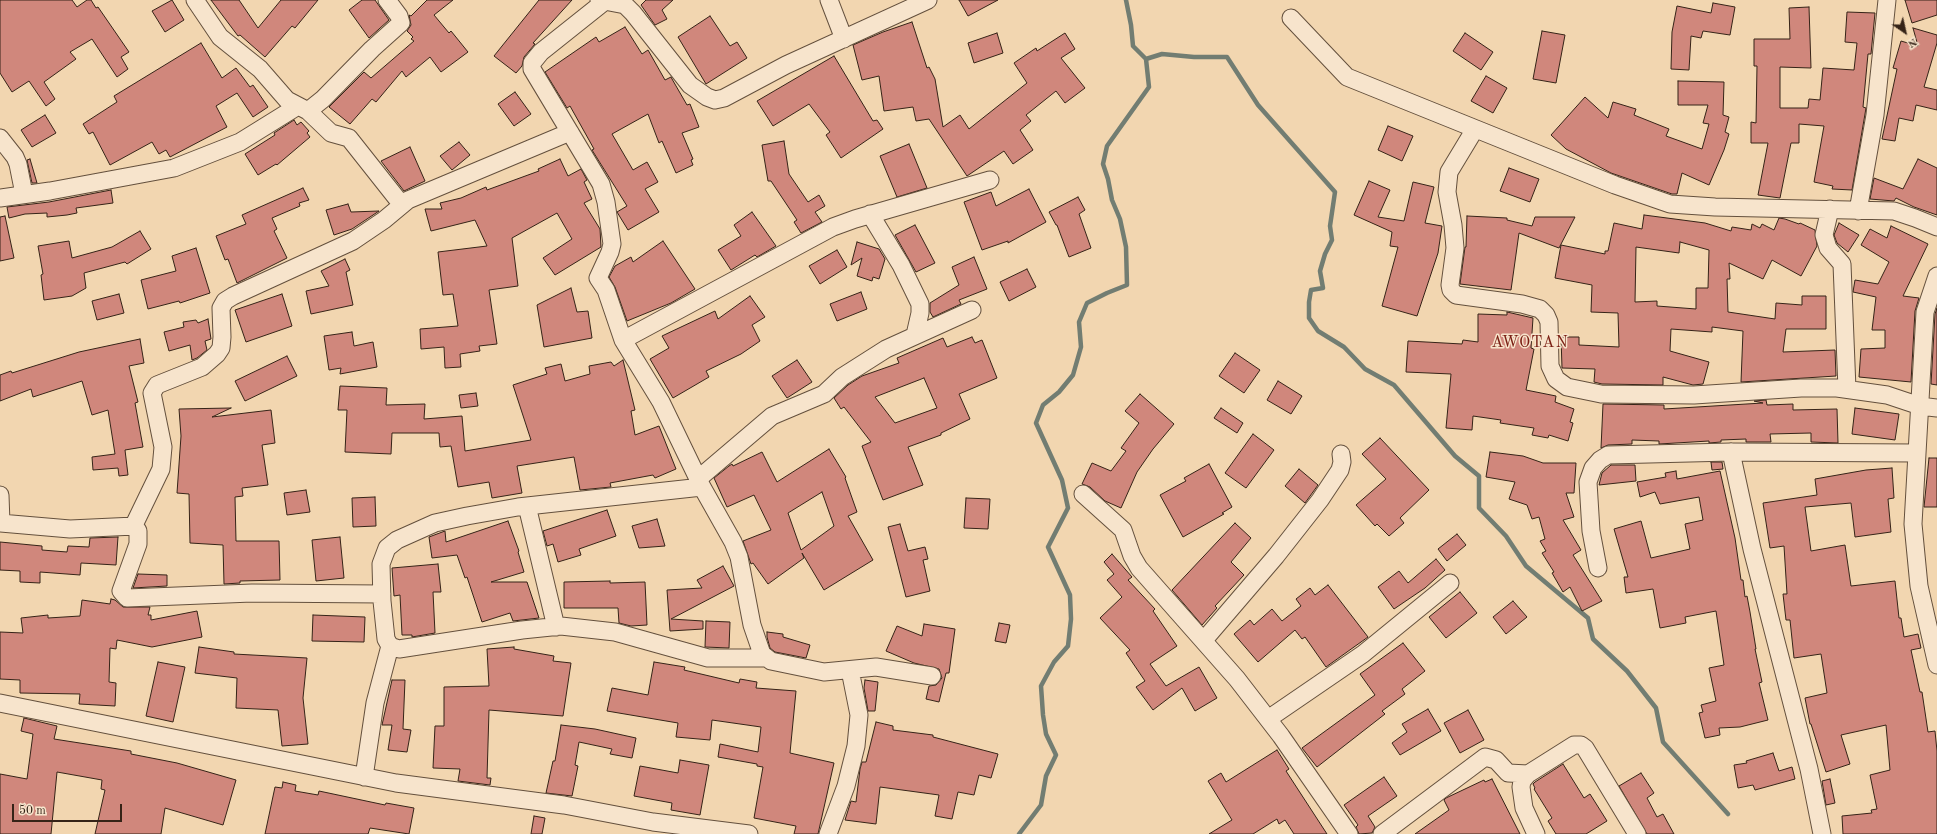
<!DOCTYPE html>
<html>
<head>
<meta charset="utf-8">
<style>
	body { margin:0 }
	#map { position:relative; width:1937px; height:834px; overflow:hidden; background:#f2d6b0; font-family:"Old Standard TT",serif }
	canvas { display:block }
	.north { position:absolute; left:1885px; top:12px; width:40px; height:40px; -webkit-text-stroke:3px #f7e4cc; paint-order:stroke; rotate:146deg; font-size:11px; font-weight:700; line-height:16px; text-align:center; color:#352317 }
	.north::after { content:''; display:block; margin:auto; width:14px; height:18px; background:#352317; clip-path:polygon(50% 0,100% 100%,50% 72%,0 100%) }
	.scale { position:absolute; left:12px; top:804px; width:110px; height:18px; box-sizing:border-box; border:2px solid #352317; border-top:0; padding-left:5px; font-size:12px; line-height:14px; white-space:nowrap; color:#352317; -webkit-text-stroke:3px #f7e4cc; paint-order:stroke }
</style>
</head>
<body>
<div id="map">
<canvas width="1937" height="834"></canvas>
<div class="north">N</div>
<div class="scale">50 m</div>
</div>
<script>
const c = document.querySelector('canvas').getContext('2d');
c.lineJoin = 'round';
const poly = rows => new Path2D(rows.map(r => 'M' + r).join(''));
function strokePath(path, color, width, dash) { c.strokeStyle = color; c.lineWidth = width; c.lineCap = dash ? 'butt' : 'round'; c.setLineDash(dash || []); c.stroke(path); }
function fillPath(path, color) { c.fillStyle = color; c.fill(path, 'evenodd'); }
function label(font, color, halo, rows, align = 'center') {
  c.font = font + ' "Old Standard TT",serif'; c.lineWidth = 3; c.setLineDash([]); c.textBaseline = 'middle'; c.strokeStyle = halo; c.fillStyle = color; for (const [text, x, y, turn = 0] of rows) {
    c.save(); c.translate(x, y); c.rotate((+turn || 0) * Math.PI / 180); c.textAlign = isNaN(turn) ? turn : align; if (halo) c.strokeText(text, 0, 0); c.fillText(text, 0, 0); c.restore();
  }
}
strokePath(poly([
	[1126,0,1131,25,1133,46,1146,59,1162,54,1194,57,1227,57,1258,105,1335,192,1330,226,1332,240,1325,254,1320,271,1323,288,1311,290,1309,302,1309,318,1318,331,1344,347,1365,369,1394,385,1455,456,1479,476,1479,508,1506,536,1526,566,1588,618,1593,639,1627,671,1656,708,1663,742,1728,814],
	[1019,834,1041,805,1046,776,1056,755,1046,734,1043,715,1041,686,1054,662,1068,646,1071,619,1070,595,1048,547,1068,508,1062,480,1036,423,1043,405,1059,392,1073,375,1081,347,1079,322,1087,303,1107,293,1127,285,1126,247,1120,219,1112,200,1108,179,1103,164,1107,146,1149,87,1146,59]
]), '#727d72', 4.5);
const building = poly([
	[0,0,72,0,77,7,87,0,91,0,96,8,98,7,129,52,121,57,128,69,117,77,92,39,70,52,76,59,44,82,55,99,46,106,29,81,12,92,0,73,0,0],
	[172,0,184,20,165,32,152,11,172,0],
	[211,0,239,0,258,28,281,0,318,0,295,28,292,26,265,57,240,35,238,36,211,0],
	[362,0,375,0,389,20,369,38,349,10,362,0],
	[427,0,453,0,434,15,449,33,451,31,468,52,441,72,430,57,406,77,402,71,376,102,372,99,350,124,329,107,364,72,371,78,414,41,411,39,413,37,407,31,411,25,409,15,411,16,427,0],
	[539,0,572,0,533,43,535,44,524,57,522,66,516,73,494,56,539,0],
	[646,0,673,0,662,10,667,19,655,25,641,5,646,0],
	[959,0,998,0,968,16,959,0],
	[1905,0,1937,0,1937,15,1912,23,1905,0],
	[1713,3,1735,7,1730,35,1703,31,1701,38,1691,36,1689,70,1671,69,1672,32,1677,6,1711,13,1713,3],
	[1809,7,1811,68,1780,67,1780,108,1808,108,1809,99,1820,100,1823,68,1854,70,1857,43,1845,42,1847,12,1875,13,1871,54,1868,54,1863,107,1866,108,1865,114,1852,190,1832,189,1833,186,1814,182,1824,126,1799,124,1799,143,1791,143,1780,198,1758,195,1768,143,1751,143,1751,122,1756,123,1757,66,1754,66,1754,39,1790,39,1789,8,1809,7],
	[710,16,730,46,737,42,747,58,706,84,678,37,710,16],
	[912,22,927,68,929,67,935,79,943,127,960,115,969,129,1027,83,1014,63,1036,48,1037,51,1065,33,1075,49,1061,58,1085,88,1065,103,1056,91,1026,115,1031,121,1020,130,1033,150,1013,164,1004,151,967,176,929,119,916,121,913,107,884,111,879,76,862,80,853,45,883,32,912,22],
	[625,27,642,54,648,50,665,80,671,77,672,79,687,105,690,104,699,127,682,133,693,159,691,160,693,165,676,173,662,141,659,143,648,114,612,134,633,170,647,162,658,182,645,189,659,212,628,230,617,212,627,206,592,150,594,149,570,106,567,108,545,72,596,37,599,42,625,27],
	[1913,28,1937,35,1937,43,1924,87,1937,90,1937,110,1916,105,1913,121,1899,118,1895,141,1882,139,1897,69,1893,68,1901,41,1918,46,1913,28],
	[1542,31,1565,35,1556,83,1533,79,1542,31],
	[997,33,1003,53,974,63,968,43,997,33],
	[1465,33,1493,52,1481,70,1453,51,1465,33],
	[201,43,222,78,236,68,250,87,253,85,268,107,253,117,237,93,216,106,227,127,170,157,166,150,159,154,152,142,110,165,93,132,89,134,83,124,117,102,114,96,201,43],
	[834,56,873,121,877,120,883,129,841,158,826,135,830,132,809,104,773,126,757,101,834,56],
	[1486,76,1507,88,1493,113,1471,101,1486,76],
	[1678,81,1724,82,1723,115,1729,117,1725,132,1729,134,1724,150,1709,185,1682,173,1677,194,1672,194,1611,173,1566,149,1551,135,1585,97,1608,118,1613,102,1636,109,1634,115,1669,129,1666,136,1702,149,1709,124,1703,123,1708,105,1678,105,1678,81],
	[515,92,531,114,514,126,498,104,515,92],
	[45,115,56,133,32,147,21,130,45,115],
	[294,120,297,125,301,122,309,131,307,133,310,137,277,165,276,164,258,175,245,154,275,135,274,133,294,120],
	[1388,126,1413,136,1402,161,1378,150,1388,126],
	[784,141,789,174,808,202,819,195,825,206,815,212,822,222,801,233,794,222,797,220,771,181,768,181,762,145,784,141],
	[459,142,470,155,452,170,440,156,459,142],
	[909,144,927,188,897,197,880,156,909,144],
	[410,147,425,181,404,191,381,161,410,147],
	[30,159,37,183,32,183,27,160,30,159],
	[560,159,568,176,581,169,587,180,584,182,592,199,584,203,600,229,601,247,555,275,543,258,572,239,557,213,512,238,518,286,489,290,497,344,479,346,480,351,460,354,461,367,445,368,444,347,421,349,420,329,458,326,453,294,443,295,438,252,487,246,475,220,431,231,425,209,442,209,440,203,461,198,486,187,487,190,539,171,538,169,560,159],
	[1918,159,1937,168,1937,215,1914,207,1896,198,1894,201,1870,199,1874,178,1903,189,1918,159],
	[1509,168,1539,179,1530,202,1500,191,1509,168],
	[1369,181,1390,190,1378,217,1404,221,1413,182,1434,187,1425,223,1442,226,1438,253,1417,316,1382,306,1398,247,1390,246,1392,232,1354,215,1369,181],
	[303,188,309,200,299,203,300,206,272,218,277,229,274,231,287,258,237,283,228,259,225,260,216,236,246,224,242,215,303,188],
	[1029,189,1046,222,1008,243,1008,241,982,250,964,202,991,192,996,206,1029,189],
	[111,190,113,203,76,208,77,213,67,215,47,217,47,213,25,214,9,218,7,207,49,202,111,190],
	[1078,197,1085,210,1079,214,1091,248,1069,257,1057,225,1056,225,1049,212,1078,197],
	[348,204,351,212,379,211,352,229,334,235,326,210,348,204],
	[752,212,776,246,757,257,755,255,731,270,718,250,741,236,734,225,752,212],
	[1644,215,1705,223,1731,231,1732,227,1751,230,1752,224,1760,228,1762,224,1774,230,1779,218,1785,219,1799,224,1800,223,1815,230,1817,246,1801,276,1772,260,1763,279,1729,263,1730,279,1727,279,1728,312,1775,319,1776,303,1802,305,1802,296,1826,296,1826,329,1786,329,1783,352,1835,350,1836,376,1741,382,1743,331,1712,327,1712,332,1671,329,1670,351,1709,362,1703,384,1693,385,1663,377,1663,385,1602,384,1594,382,1595,369,1562,368,1561,337,1579,337,1579,345,1619,347,1618,313,1591,312,1592,285,1555,278,1561,245,1605,254,1605,251,1608,251,1614,223,1642,229,1644,215],
	[1680,242,1709,250,1708,288,1696,288,1696,309,1657,306,1657,301,1635,302,1636,247,1679,253,1680,242],
	[5,216,14,258,0,261,0,217,5,216],
	[1467,216,1507,218,1507,220,1532,226,1535,217,1575,217,1559,248,1519,233,1511,290,1460,284,1465,247,1466,247,1467,216],
	[1839,223,1859,235,1848,252,1837,243,1834,235,1839,223],
	[915,225,935,263,916,272,895,235,915,225],
	[1891,226,1928,244,1903,296,1919,298,1915,311,1911,382,1859,377,1861,349,1885,348,1885,330,1872,330,1876,297,1853,292,1855,280,1878,284,1889,262,1861,245,1870,229,1887,238,1891,226],
	[140,231,151,249,127,264,125,262,84,273,86,288,72,296,44,300,41,275,43,274,38,246,69,241,72,258,112,247,140,231],
	[663,241,695,289,671,303,627,321,615,287,609,277,615,266,631,257,633,262,663,241],
	[857,242,879,249,885,259,879,279,873,277,872,281,857,276,862,258,851,265,857,242],
	[196,248,210,293,180,303,179,301,148,309,141,280,176,271,172,256,196,248],
	[837,250,847,267,820,284,809,266,837,250],
	[974,257,987,289,959,300,961,304,933,317,930,312,930,303,959,285,952,267,974,257],
	[345,259,350,270,346,272,353,305,311,314,306,291,329,286,321,271,345,259],
	[1027,269,1036,287,1009,301,1000,282,1027,269],
	[571,288,577,312,588,311,592,338,544,347,537,305,571,288],
	[861,292,867,309,837,321,830,304,861,292],
	[119,294,124,313,97,320,92,301,119,294],
	[282,294,292,326,246,342,235,310,282,294],
	[750,296,765,317,752,325,760,341,741,354,706,371,709,377,673,398,650,359,669,348,662,336,715,311,718,319,750,296],
	[1937,308,1937,385,1931,384,1935,314,1937,308],
	[1507,312,1533,318,1531,348,1534,349,1526,390,1556,396,1555,402,1574,409,1570,422,1573,423,1568,441,1549,435,1548,438,1532,435,1534,428,1500,423,1501,420,1473,416,1472,430,1446,428,1451,374,1406,372,1408,341,1462,344,1463,340,1478,342,1478,314,1507,315,1507,312],
	[208,319,211,339,205,341,207,350,197,358,192,360,190,345,169,351,164,332,184,327,183,322,196,320,198,323,208,319],
	[352,332,354,346,373,342,377,367,340,374,341,368,329,370,324,336,352,332],
	[972,337,975,343,982,340,997,378,959,394,970,419,941,433,941,435,908,447,923,485,883,500,862,446,871,442,844,407,841,409,834,398,848,385,862,376,899,363,897,358,943,338,947,347,972,337],
	[924,378,937,408,895,423,875,397,924,378],
	[140,339,144,363,129,366,138,402,135,403,143,447,125,450,128,475,119,476,118,468,93,470,92,457,115,454,108,410,92,415,82,381,33,397,31,389,0,401,0,375,11,371,12,373,79,352,140,339],
	[1235,353,1260,370,1244,393,1219,376,1235,353],
	[287,356,297,376,245,401,235,381,287,356],
	[623,360,635,410,631,411,635,435,659,426,676,469,655,478,653,475,610,483,611,487,580,490,574,457,517,466,522,493,492,498,489,482,458,487,451,446,440,447,439,433,392,433,391,454,345,452,347,410,338,410,340,386,387,388,386,405,425,404,424,419,462,416,465,451,531,440,513,385,547,374,545,368,561,364,565,381,590,374,589,366,611,362,614,366,623,360],
	[797,360,812,382,787,398,772,376,797,360],
	[1278,381,1302,396,1291,414,1267,400,1278,381],
	[476,393,478,406,461,408,459,395,476,393],
	[1140,394,1174,424,1153,449,1137,472,1121,508,1105,501,1090,487,1082,484,1092,463,1111,471,1126,451,1121,448,1139,423,1125,411,1140,394],
	[1766,400,1767,405,1793,404,1793,410,1837,409,1838,443,1811,442,1811,433,1770,434,1771,442,1746,442,1746,439,1721,440,1721,442,1709,443,1709,441,1659,444,1659,441,1632,440,1632,444,1608,445,1601,448,1603,404,1664,405,1664,409,1763,403,1754,401,1766,400],
	[231,408,212,417,271,410,275,443,262,445,268,485,242,488,243,496,235,497,236,541,279,541,280,580,240,581,240,583,224,584,223,545,190,543,189,494,177,493,181,436,179,409,231,408],
	[1221,408,1243,423,1237,433,1214,418,1221,408],
	[1855,408,1899,414,1895,440,1852,434,1855,408],
	[1253,434,1274,450,1246,488,1225,473,1253,434],
	[1380,438,1429,490,1400,518,1404,523,1389,536,1377,524,1375,526,1356,505,1386,479,1362,454,1380,438],
	[829,449,846,477,845,478,857,512,848,516,873,560,824,590,802,553,804,558,768,584,753,563,751,564,743,541,771,530,754,495,727,507,714,478,729,466,732,464,733,466,762,452,777,482,829,449],
	[822,492,834,526,801,550,788,513,822,492],
	[1490,452,1523,456,1543,463,1576,463,1574,493,1566,493,1574,517,1563,520,1581,550,1573,555,1602,601,1582,611,1570,587,1563,592,1552,573,1554,572,1542,553,1546,551,1540,541,1545,539,1539,517,1532,519,1527,505,1509,499,1515,482,1486,477,1490,452],
	[1929,458,1937,458,1937,507,1924,507,1929,458],
	[1711,462,1722,462,1723,469,1712,470,1711,462],
	[1209,464,1232,507,1222,513,1224,514,1183,537,1160,495,1186,481,1184,478,1209,464],
	[1611,465,1635,465,1636,481,1599,485,1602,473,1611,465],
	[1892,468,1894,498,1888,499,1891,532,1855,537,1851,503,1805,507,1811,551,1845,545,1851,586,1895,581,1899,618,1901,618,1904,637,1918,634,1921,648,1911,650,1920,692,1922,692,1928,732,1935,731,1937,751,1937,834,1843,834,1842,816,1872,813,1871,810,1877,809,1870,775,1890,770,1886,725,1841,735,1850,764,1826,772,1811,724,1810,724,1805,698,1827,693,1821,654,1794,658,1790,620,1786,620,1783,594,1787,594,1784,546,1770,548,1763,503,1817,495,1815,479,1866,470,1892,468],
	[1299,469,1318,485,1305,503,1285,486,1299,469],
	[1676,471,1677,479,1720,471,1735,538,1741,580,1743,580,1745,597,1747,596,1750,612,1756,649,1755,649,1762,682,1759,683,1768,720,1740,727,1719,728,1720,735,1705,738,1699,713,1703,712,1701,705,1716,701,1709,668,1724,665,1716,611,1685,617,1686,623,1660,628,1653,589,1626,593,1624,577,1628,577,1614,529,1641,521,1651,558,1690,549,1685,524,1703,520,1699,497,1660,504,1655,492,1640,497,1637,482,1666,477,1665,473,1676,471],
	[306,490,310,512,287,515,284,493,306,490],
	[375,497,376,526,353,527,352,498,375,497],
	[966,498,990,499,988,529,964,528,966,498],
	[607,510,616,536,579,549,581,555,558,562,553,544,547,546,543,531,607,510],
	[657,519,665,546,639,548,632,526,657,519],
	[508,521,519,551,518,552,524,572,491,582,527,582,539,618,513,621,510,613,482,622,467,577,465,578,457,555,432,558,429,537,445,531,446,542,508,521],
	[1235,523,1251,538,1231,562,1244,575,1215,606,1217,608,1202,625,1172,590,1235,523],
	[900,524,908,551,925,547,928,559,923,560,930,591,906,597,888,527,900,524],
	[1457,534,1466,545,1447,561,1438,549,1457,534],
	[118,537,116,565,81,563,80,575,40,572,40,583,20,582,20,571,0,570,0,542,42,546,42,550,67,552,68,546,89,547,90,538,118,537],
	[340,537,344,578,316,581,312,540,340,537],
	[1112,554,1132,577,1128,580,1155,609,1153,611,1177,646,1150,664,1166,686,1199,667,1217,698,1195,711,1182,688,1153,710,1136,687,1145,681,1126,653,1130,650,1100,618,1122,597,1107,580,1114,574,1104,562,1112,554],
	[1436,559,1445,570,1425,588,1394,609,1378,587,1399,571,1408,583,1436,559],
	[438,564,441,592,433,592,435,633,412,637,412,635,402,635,400,595,394,596,392,568,438,564],
	[723,566,734,586,671,619,703,621,703,629,670,631,667,590,702,588,697,580,723,566],
	[138,574,167,575,167,586,133,588,138,574],
	[610,581,610,583,645,582,647,625,631,626,619,623,618,608,564,608,564,582,610,581],
	[1328,585,1368,637,1326,667,1305,637,1302,639,1295,630,1258,662,1234,634,1250,620,1254,625,1272,609,1282,621,1301,606,1296,599,1310,588,1315,595,1328,585],
	[1460,592,1477,613,1446,638,1429,617,1460,592],
	[111,599,115,600,123,607,150,607,148,615,151,615,151,620,197,611,202,637,152,647,117,640,116,649,110,648,109,682,116,683,115,706,79,704,80,694,20,693,20,680,0,679,0,632,23,633,21,618,48,615,48,618,80,616,82,600,110,604,111,599],
	[1513,601,1527,617,1506,634,1493,617,1513,601],
	[313,615,365,617,364,642,312,641,313,615],
	[706,621,730,622,729,648,705,647,706,621],
	[999,623,1010,625,1006,643,995,641,999,623],
	[924,624,955,629,949,673,946,673,939,702,926,699,929,686,936,685,942,678,939,669,914,663,886,651,897,626,922,636,924,624],
	[767,632,783,634,783,637,810,645,806,658,775,652,770,648,767,637,767,632],
	[1403,643,1425,671,1402,689,1405,694,1382,711,1385,714,1317,767,1302,748,1375,695,1360,674,1403,643],
	[199,647,234,652,234,654,307,658,303,698,308,744,282,746,278,710,236,708,237,678,195,673,199,647],
	[514,647,514,649,554,656,553,661,571,663,563,716,489,710,487,778,491,778,490,785,458,781,460,769,433,768,435,726,444,726,444,687,489,686,487,649,514,647],
	[158,662,185,667,173,722,146,716,158,662],
	[654,662,685,667,684,670,739,683,740,679,757,682,756,688,796,691,790,753,834,763,818,834,794,834,796,826,754,818,763,767,757,766,757,764,718,757,720,744,758,752,761,727,712,720,710,740,676,737,678,723,607,711,612,688,648,695,654,662],
	[392,680,405,680,403,729,411,730,407,752,388,750,392,725,382,725,392,680],
	[865,680,878,682,875,711,868,711,864,688,865,680],
	[1428,709,1441,731,1400,755,1392,743,1407,732,1402,724,1428,709],
	[1468,710,1484,740,1460,753,1444,723,1468,710],
	[24,718,57,726,54,739,131,751,131,754,177,763,236,780,223,825,165,808,161,834,95,834,105,790,101,789,102,780,57,772,51,834,0,834,0,774,27,779,33,734,21,731,24,718],
	[876,722,893,726,893,730,933,735,933,737,998,754,991,778,979,775,974,795,958,792,952,819,935,816,939,795,880,787,876,824,845,820,851,801,856,802,860,769,862,762,866,762,876,722],
	[561,725,595,729,636,738,632,758,610,754,612,749,579,742,575,765,578,766,572,796,546,793,553,761,555,761,561,725],
	[1277,750,1289,769,1286,771,1327,834,1294,834,1285,820,1279,824,1277,819,1253,834,1209,834,1232,820,1208,781,1221,773,1226,782,1277,750],
	[1773,753,1779,771,1792,767,1795,779,1755,790,1753,785,1738,788,1734,765,1747,763,1746,761,1773,753],
	[680,760,709,765,700,815,671,810,672,803,634,796,640,766,678,773,680,760],
	[1563,764,1584,798,1590,794,1607,821,1586,834,1556,834,1548,821,1552,818,1534,789,1535,788,1533,784,1535,782,1563,764],
	[1641,773,1654,793,1647,798,1657,817,1663,814,1674,834,1647,834,1619,786,1641,773],
	[1384,777,1397,796,1368,816,1375,827,1372,833,1359,834,1356,827,1358,825,1344,805,1384,777],
	[1492,779,1520,834,1415,834,1449,810,1444,800,1446,798,1484,780,1485,782,1492,779],
	[1830,779,1835,803,1826,805,1822,781,1830,779],
	[283,782,296,785,295,791,318,795,319,791,385,805,386,803,414,808,409,834,370,828,368,834,265,834,275,787,282,788,283,782],
	[534,816,545,818,542,834,531,834,534,816]
]);
fillPath(building, '#d0877c');
strokePath(building, '#352317', 1);
const minor = poly([
	[195,0,220,37,260,69,287,100,308,111,331,133,349,138,402,205,408,200,570,132],
	[599,0,625,5,633,13,690,85,707,97,715,100,724,98,786,65,928,0],
	[829,0,844,39],
	[605,1,541,52,532,63,532,69,601,184,606,202,612,244,610,252,598,278,606,290,623,340,661,402,702,487,733,542,739,557,752,625,762,654,771,661,824,672,876,667,932,676],
	[1291,18,1347,77,1615,185,1670,204,1715,207,1894,211,1915,218,1937,227],
	[308,111,323,99,372,49,401,23,399,16,387,0],
	[1475,129,1449,172,1447,192,1453,225,1455,248,1450,285,1451,290,1456,295,1522,304,1540,309,1546,315,1549,322,1550,366,1556,379,1567,387,1601,394,1694,395,1801,388,1837,388,1887,395,1920,406,1937,408],
	[0,138,15,157,18,164,24,194],
	[0,198,50,191,174,168,240,142,298,106],
	[1830,209,1824,235,1828,248,1842,264,1847,389],
	[1858,211,1875,115,1887,0],
	[870,214,901,265,920,304,920,313,915,335],
	[1937,276,1925,312,1913,524,1919,586,1937,665],
	[623,340,833,227,855,219,990,180],
	[1731,452,1752,549,1809,769,1822,834],
	[698,479,772,416,824,394,842,377,886,349,972,310],
	[702,487,518,507,467,516,435,523,397,540,387,548,381,564,382,601,386,639,390,646,399,649,522,630,561,626,615,632,708,658,765,658],
	[1083,494,1123,530,1132,556,1139,568,1237,679,1281,736,1349,834],
	[0,495,1,523],
	[527,506,556,627],
	[0,523,70,529,135,526,138,531,138,544,121,591,127,598,252,593,382,594],
	[133,527,161,469,163,447,152,393,157,385,202,367,217,354,221,348,222,337,221,308,225,301,233,296,353,241,384,220,402,205],
	[1598,568,1591,531,1588,482,1593,468,1600,460,1608,455,1731,452,1917,453],
	[1204,640,1276,556,1320,500,1340,470,1342,462,1341,454],
	[0,703,396,783,564,805,653,822,749,834],
	[1268,719,1363,654,1450,583],
	[364,777,375,703,390,646],
	[828,834,846,786,856,746,859,715,850,670],
	[1382,834,1485,757,1496,760,1508,773,1528,774],
	[1536,834,1524,808,1521,787,1522,781,1528,774,1574,745,1581,745,1585,748,1637,834]
]);
strokePath(minor, '#64503d', 19);
strokePath(minor, '#f7e4cc', 17);
c.letterSpacing = '1px';
label('16px', '#7a1f14', '#f7e4cc', [
	["AWOTAN",1530,343]
]);
c.letterSpacing = '0px';
</script>
</body>
</html>
